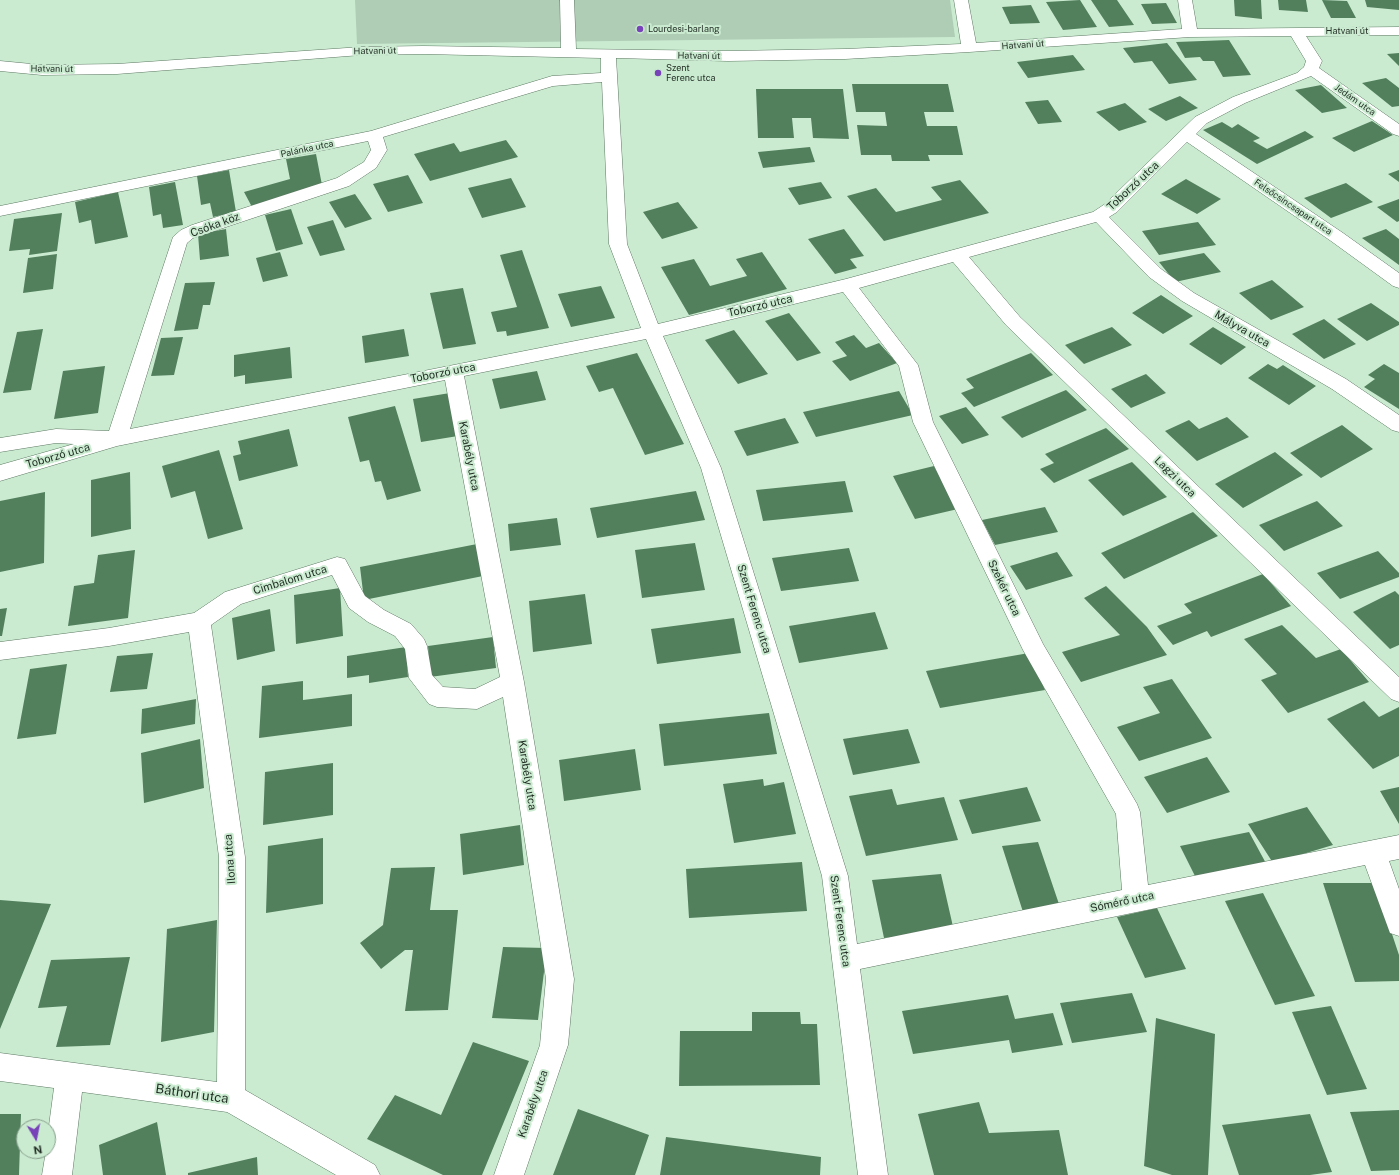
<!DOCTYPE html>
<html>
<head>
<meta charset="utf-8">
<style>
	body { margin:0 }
	#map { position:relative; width:1399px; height:1175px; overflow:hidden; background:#cbebd1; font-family:"Public Sans",sans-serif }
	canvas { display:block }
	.north { position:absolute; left:16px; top:1119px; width:40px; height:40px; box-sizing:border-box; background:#cbebd1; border:1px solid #869e8b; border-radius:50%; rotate:170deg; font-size:11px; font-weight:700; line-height:16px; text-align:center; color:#1f2b21 }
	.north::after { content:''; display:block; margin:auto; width:14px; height:18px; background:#7842b9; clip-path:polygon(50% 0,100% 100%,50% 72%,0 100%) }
</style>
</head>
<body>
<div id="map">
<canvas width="1399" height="1175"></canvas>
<div class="north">N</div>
</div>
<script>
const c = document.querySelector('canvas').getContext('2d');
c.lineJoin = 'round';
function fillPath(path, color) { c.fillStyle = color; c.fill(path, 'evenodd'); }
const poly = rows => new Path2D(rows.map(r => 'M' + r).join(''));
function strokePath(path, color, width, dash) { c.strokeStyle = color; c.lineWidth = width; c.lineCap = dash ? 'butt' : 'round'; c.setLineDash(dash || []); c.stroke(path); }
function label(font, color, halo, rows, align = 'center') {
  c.font = font + ' "Public Sans",sans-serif'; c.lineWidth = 4; c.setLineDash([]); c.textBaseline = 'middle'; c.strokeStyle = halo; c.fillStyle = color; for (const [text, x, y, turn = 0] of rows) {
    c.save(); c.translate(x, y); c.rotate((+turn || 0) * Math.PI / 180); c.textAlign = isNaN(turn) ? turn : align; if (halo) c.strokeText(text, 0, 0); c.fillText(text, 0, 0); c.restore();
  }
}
fillPath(poly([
	[355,0,950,0,955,37,357,44]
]), '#afcdb5');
fillPath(poly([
	[1080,0,1097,27,1063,30,1046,2],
	[1091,0,1117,0,1134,25,1109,27],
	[1234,0,1261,0,1262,19,1235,16],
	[1278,0,1306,0,1308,12,1279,10],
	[1322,0,1347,1,1356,18,1331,18],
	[1365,0,1399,0,1399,10,1367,7],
	[1166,3,1177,23,1152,24,1141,4],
	[1031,5,1040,23,1010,24,1002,7],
	[1229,40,1251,75,1223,77,1214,61,1203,61,1200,57,1185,58,1176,42],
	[1167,43,1197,80,1169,84,1152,61,1134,63,1123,48],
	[1399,53,1399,66,1387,54],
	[1073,55,1085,70,1028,78,1017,62],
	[1386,78,1399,88,1399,106,1392,107,1362,83],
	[852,84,948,84,954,112,924,112,927,126,957,126,963,155,928,155,930,161,892,161,891,155,861,155,857,125,887,126,885,112,856,112],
	[1321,85,1347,108,1322,113,1295,90],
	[756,89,843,89,849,139,813,138,811,118,792,118,794,138,758,138],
	[1180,96,1198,108,1166,121,1148,109],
	[1048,100,1062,122,1038,124,1025,102],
	[1125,103,1147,122,1119,131,1096,112],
	[1372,121,1393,135,1354,152,1332,138],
	[1222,122,1232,128,1238,124,1260,138,1253,141,1267,149,1305,131,1314,137,1257,164,1203,130],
	[506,140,518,157,430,181,414,154,454,143,460,152],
	[810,147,815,162,763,168,758,152],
	[316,154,322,185,252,207,244,192,290,179,286,159],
	[229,170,236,212,213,217,210,203,201,205,197,176],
	[1399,170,1399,182,1388,174],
	[408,175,423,203,388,212,373,184],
	[511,178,526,207,482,218,468,188],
	[1186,179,1221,199,1197,214,1161,194],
	[960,180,989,213,884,241,847,196,876,188,896,212,942,200,931,187],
	[175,182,183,225,163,228,161,214,153,216,149,187],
	[821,182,832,198,799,205,788,188],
	[1346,183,1373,202,1331,218,1304,198],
	[118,192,128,237,95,244,91,220,79,223,75,202],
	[355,194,372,219,345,228,329,202],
	[1399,199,1399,221,1397,222,1377,207],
	[678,202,698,228,662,239,643,212],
	[291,209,303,244,276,251,265,215],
	[62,213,57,251,29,255,30,249,9,251,14,219],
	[333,220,345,250,320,256,307,227],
	[1198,222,1216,245,1159,255,1142,231],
	[226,229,229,256,200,260,198,234],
	[844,229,864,256,850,259,857,268,835,274,808,239],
	[1386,229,1399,239,1399,265,1362,238],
	[522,250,549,328,507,336,506,331,497,332,491,312,517,307,500,255],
	[280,252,288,276,263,282,256,258],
	[762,252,787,289,689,315,661,267,694,259,710,286,747,276,736,259],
	[1204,253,1221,272,1175,282,1159,262],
	[57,254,53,289,23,293,28,258],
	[1272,280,1304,307,1271,320,1239,293],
	[215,282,210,305,203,305,198,329,174,331,185,283],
	[601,286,615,318,571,327,558,294],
	[463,288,476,344,443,349,430,293],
	[1161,295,1193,316,1163,334,1132,313],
	[1371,303,1399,322,1399,325,1367,341,1337,319],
	[789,313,821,353,797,361,765,321],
	[1324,319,1356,344,1324,359,1292,334],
	[1112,327,1132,345,1084,364,1065,345],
	[1213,327,1246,347,1221,365,1189,344],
	[43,329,31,390,3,393,17,332],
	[404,329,409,356,365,363,362,336],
	[734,330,768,374,738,384,705,340],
	[854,335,866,348,879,343,897,363,850,381,832,361,847,356,835,342],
	[183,337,174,375,151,376,161,338],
	[290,347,292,378,245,384,245,375,234,377,234,355],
	[637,353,684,444,645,455,613,388,599,392,586,366],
	[1031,353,1053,375,974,407,961,393,974,388,966,379],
	[1268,364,1277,369,1283,365,1316,386,1289,405,1248,378],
	[1384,364,1399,373,1399,409,1364,387,1375,379,1368,375],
	[105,366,98,413,54,419,63,371],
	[537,371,546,400,500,409,492,379],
	[1146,374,1166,393,1131,408,1111,389],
	[1066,390,1087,410,1022,438,1001,417],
	[899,391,913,415,816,437,803,412],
	[450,393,458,436,421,442,413,399],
	[395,406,421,491,387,500,381,481,375,482,369,460,360,462,348,417],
	[966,407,989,435,962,444,939,416],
	[1227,417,1249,437,1197,461,1165,431,1189,420,1199,429],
	[785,418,799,443,747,456,734,431],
	[1342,425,1373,449,1321,478,1290,453],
	[1106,428,1129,449,1054,483,1040,469,1054,463,1045,454],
	[289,429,298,466,239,481,233,456,241,454,238,441],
	[219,450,243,529,208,539,195,491,171,498,162,466],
	[1275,452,1303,475,1243,508,1215,484],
	[1132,462,1167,497,1123,516,1088,480],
	[934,466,958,509,915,519,893,476],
	[130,472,131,529,91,537,91,480],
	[845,481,853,512,763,521,756,490],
	[696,491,705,520,597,538,590,508],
	[45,492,44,563,0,572,0,501],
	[1317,501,1343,526,1284,551,1259,525],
	[1045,507,1058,532,995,545,982,520],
	[1193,512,1218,536,1124,579,1101,553],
	[557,518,561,545,510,551,508,524],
	[695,543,705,590,642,598,635,550],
	[477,544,483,576,364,600,360,567],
	[849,548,859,581,781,591,772,558],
	[135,550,128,618,68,626,74,586,94,583,98,555],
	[1378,551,1399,573,1399,577,1340,599,1317,573],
	[1057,552,1073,576,1026,590,1010,566],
	[1263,574,1291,606,1211,637,1207,631,1173,645,1157,626,1192,613,1184,604],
	[1106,586,1147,627,1167,655,1081,682,1062,652,1120,635,1084,598],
	[340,588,343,636,296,644,294,595],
	[1395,591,1399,595,1399,645,1390,649,1353,612],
	[585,594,592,644,533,652,529,601],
	[7,608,2,636,0,636,0,609],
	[270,609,275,651,237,660,232,618],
	[875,612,888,649,799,663,789,626],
	[734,618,741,653,657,664,651,629],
	[1282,625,1316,658,1341,649,1369,682,1288,713,1261,680,1277,674,1244,639],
	[493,637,496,668,430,677,428,646],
	[406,647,408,677,369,683,369,675,347,678,347,656],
	[153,653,147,689,110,692,117,656],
	[1029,653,1045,690,940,708,926,671],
	[67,664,56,734,17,739,30,669],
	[1172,679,1212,738,1139,761,1117,727,1160,713,1143,687],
	[303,681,303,700,352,694,352,726,259,738,262,686],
	[196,699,195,724,141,734,142,709],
	[1364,701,1379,717,1399,707,1399,756,1373,769,1327,719],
	[769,713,777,754,664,766,659,724],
	[908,729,920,763,853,775,843,739],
	[200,739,204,788,144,803,141,753],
	[635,749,641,790,564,801,559,760],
	[1207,757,1230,792,1167,813,1144,777],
	[333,763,333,815,263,825,265,772],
	[763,779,764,786,784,782,796,834,734,843,723,784],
	[1027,787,1041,821,972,834,959,800],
	[1399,787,1399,824,1380,791],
	[892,789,897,805,944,797,958,840,866,856,849,796],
	[1307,807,1333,845,1273,863,1248,824],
	[520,825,524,865,463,875,460,834],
	[1249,832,1268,867,1198,882,1180,846],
	[323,838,323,904,266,913,268,846],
	[1038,842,1060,907,1023,912,1002,846],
	[802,862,807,911,689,918,686,869],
	[435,867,430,910,458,910,448,1010,405,1011,413,950,405,950,381,969,360,943,383,925,391,868],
	[941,874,954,931,884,938,872,880],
	[1323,883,1375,883,1399,955,1399,981,1355,982],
	[1263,893,1315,996,1275,1005,1225,901],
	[0,900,51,904,0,1029],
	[1157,908,1186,969,1145,978,1117,917],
	[217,920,214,1032,161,1042,167,929],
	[503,947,547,948,538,1020,492,1018],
	[130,957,110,1045,56,1047,67,1006,38,1008,51,960],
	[1132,993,1147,1032,1072,1043,1060,1003],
	[1008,995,1015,1019,1053,1013,1063,1045,1012,1053,1009,1040,913,1054,902,1011],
	[1331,1006,1367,1089,1327,1095,1292,1012],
	[752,1012,800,1012,801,1024,817,1024,820,1085,679,1086,680,1031,752,1031],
	[1156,1018,1215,1034,1208,1175,1172,1175,1144,1166],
	[473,1042,529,1061,482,1175,443,1175,367,1139,395,1095,441,1115],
	[979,1102,989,1133,1059,1130,1068,1175,934,1175,918,1114],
	[578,1109,649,1135,635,1175,553,1175],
	[1399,1110,1399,1170,1371,1171,1350,1112],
	[0,1114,21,1114,19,1175,0,1175],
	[1310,1114,1332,1172,1310,1175,1239,1175,1222,1125],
	[157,1122,166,1175,103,1175,99,1145],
	[666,1137,821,1157,820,1175,660,1175],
	[257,1157,258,1175,188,1175,188,1173]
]), '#52805d');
const minor = poly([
	[560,0,574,0,576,49,728,51,845,49,961,44,954,0,968,0,976,43,1182,29,1178,0,1192,0,1197,29,1399,27,1399,35,1306,36,1322,61,1319,68,1399,124,1399,136,1393,134,1311,76,1245,103,1207,123,1196,134,1343,233,1399,273,1399,288,1393,286,1331,241,1187,142,1117,212,1109,217,1161,269,1194,293,1346,379,1399,415,1399,432,1392,430,1332,389,1182,301,1149,277,1096,222,969,257,1020,317,1399,677,1399,702,1391,699,1006,325,953,262,859,288,918,365,933,422,1043,644,1137,804,1140,812,1148,885,1399,835,1399,859,1389,861,1399,889,1399,936,1390,933,1365,865,860,969,888,1175,858,1175,822,876,701,468,646,339,464,376,524,682,574,979,568,1045,524,1175,494,1175,540,1045,546,979,503,697,477,709,437,707,429,704,409,678,405,649,395,636,368,622,349,608,332,575,241,604,211,625,245,857,245,1090,375,1165,380,1175,336,1175,227,1112,82,1092,72,1175,42,1175,46,1151,48,1151,48,1133,54,1088,0,1081,0,1053,217,1082,219,857,189,632,109,646,0,660,0,642,109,628,194,613,225,592,337,557,345,559,365,596,384,610,411,624,424,639,427,646,432,675,443,687,475,689,500,677,445,380,117,446,0,481,0,465,74,444,56,443,0,452,0,438,56,429,109,431,173,237,181,230,192,225,337,178,364,162,371,150,368,141,0,216,0,206,371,131,552,76,601,73,601,58,423,54,361,55,117,74,42,75,0,71,0,61,42,65,117,64,361,47,423,46,561,48,560,0],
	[1291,36,1306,61,1304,67,1297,73,1233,97,1195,117,1105,204,1093,212,846,279,658,324,627,244,616,58,728,61,845,59,969,52,1190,37,1291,36],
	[602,82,609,244,641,328,130,429,187,243,193,238,349,186,376,168,387,150,383,137,553,86,602,82],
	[843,292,899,366,913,422,1023,650,1116,814,1122,890,857,944,848,876,721,468,663,336,843,292]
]);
strokePath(minor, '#5c7862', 1);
fillPath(minor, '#fff');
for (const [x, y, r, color] of [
	[640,29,4,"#7842b9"],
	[658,73,4,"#7842b9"]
]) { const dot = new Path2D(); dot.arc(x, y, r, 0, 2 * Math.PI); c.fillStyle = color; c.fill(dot); strokePath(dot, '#cbebd1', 1.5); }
label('9px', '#1f2b21', '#cbebd1', [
	["Lourdesi-barlang",648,29],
	["Szent",666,68],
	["Ferenc utca",666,78]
], 'left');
label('9px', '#1f2b21', '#cbebd1', [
	["Hatvani út",1347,31],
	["Hatvani út",1023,45,-4],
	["Hatvani út",375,51,-1],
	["Hatvani út",699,56,1],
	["Hatvani út",52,69,1],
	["Jedám utca",1355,100,35],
	["Palánka utca",307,149,-12],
	["Felsőcsincsapart utca",1293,207,34]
]);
label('11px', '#1f2b21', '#cbebd1', [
	["Toborzó utca",1133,186,-43],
	["Csóka köz",215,225,-20],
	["Toborzó utca",760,306,-13],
	["Mályva utca",1242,329,30],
	["Toborzó utca",443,373,-11],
	["Toborzó utca",58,456,-16],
	["Karabély utca",469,456,79],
	["Lagzi utca",1175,477,44],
	["Cimbalom utca",290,580,-17],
	["Szekér utca",1004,588,64],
	["Szent Ferenc utca",754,609,73],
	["Karabély utca",527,775,81],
	["Ilona utca",230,859,-94],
	["Sómérő utca",1122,902,-12],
	["Szent Ferenc utca",840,921,82],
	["Karabély utca",533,1104,-71]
]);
label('13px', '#1f2b21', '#cbebd1', [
	["Báthori utca",192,1094,8]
]);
</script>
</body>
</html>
